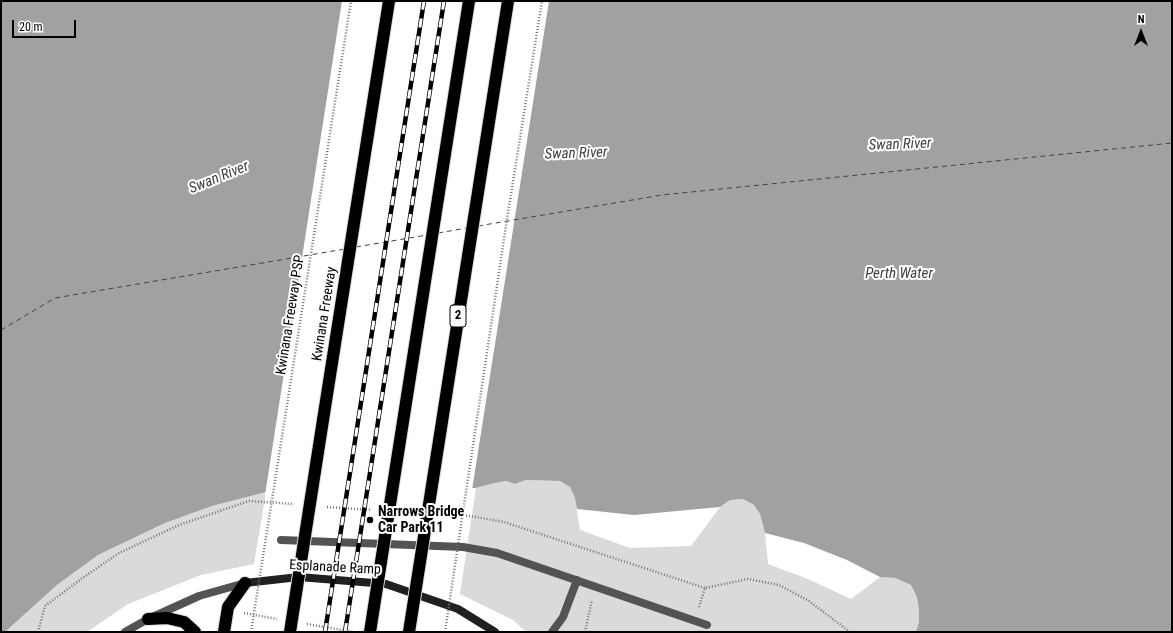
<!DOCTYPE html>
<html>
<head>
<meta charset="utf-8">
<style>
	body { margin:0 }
	#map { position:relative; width:1173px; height:633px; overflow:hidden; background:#fff; font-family:"Roboto Condensed",sans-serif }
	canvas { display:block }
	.frame { position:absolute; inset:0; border:2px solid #000; pointer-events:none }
	.north { position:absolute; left:1121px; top:12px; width:40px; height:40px; -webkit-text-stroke:3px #fff; paint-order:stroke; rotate:0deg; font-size:11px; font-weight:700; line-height:16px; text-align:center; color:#000 }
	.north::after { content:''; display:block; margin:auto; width:14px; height:18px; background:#000; clip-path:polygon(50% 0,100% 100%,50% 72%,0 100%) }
	.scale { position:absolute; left:12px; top:20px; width:64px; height:18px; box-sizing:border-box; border:2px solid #000; border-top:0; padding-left:5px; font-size:12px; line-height:14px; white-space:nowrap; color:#000; -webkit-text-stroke:3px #fff; paint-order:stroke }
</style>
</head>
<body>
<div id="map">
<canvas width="1173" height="633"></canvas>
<div class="frame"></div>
<div class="north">N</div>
<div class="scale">20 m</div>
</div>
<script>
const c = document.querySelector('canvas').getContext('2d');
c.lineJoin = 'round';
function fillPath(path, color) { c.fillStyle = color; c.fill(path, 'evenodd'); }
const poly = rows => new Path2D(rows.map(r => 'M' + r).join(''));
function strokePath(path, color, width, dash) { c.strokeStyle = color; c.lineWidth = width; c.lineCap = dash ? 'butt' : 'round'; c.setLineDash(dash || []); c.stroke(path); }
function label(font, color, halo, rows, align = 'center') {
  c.font = font + ' "Roboto Condensed",sans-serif'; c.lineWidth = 4; c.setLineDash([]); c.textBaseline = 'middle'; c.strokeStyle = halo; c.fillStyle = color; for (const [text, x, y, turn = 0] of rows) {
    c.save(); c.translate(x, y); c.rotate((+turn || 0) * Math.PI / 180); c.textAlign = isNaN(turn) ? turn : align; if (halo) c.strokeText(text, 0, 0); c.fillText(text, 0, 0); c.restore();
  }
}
fillPath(poly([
	[526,480,560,481,570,487,575,498,580,530,630,548,691,546,720,507,730,500,743,499,754,505,760,514,765,533,768,564,808,579,851,599,880,577,895,578,911,585,917,597,919,610,919,622,916,632,526,632,513,620,460,594,476,488,494,483,506,481,515,484],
	[266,492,254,564,201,575,128,604,87,632,5,632,57,585,98,555,165,523,212,506]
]), '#dadada');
fillPath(poly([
	[1,1,1172,1,1172,632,916,632,919,622,919,610,917,597,911,585,895,578,880,577,847,560,804,543,765,533,760,514,754,505,743,499,730,500,720,507,634,515,577,509,575,498,570,487,560,481,526,480,515,484,506,481,494,483,476,488,266,492,212,506,165,523,98,555,57,585,5,632,1,632]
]), '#a1a1a1');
fillPath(poly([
	[342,1,549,1,472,490,265,495]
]), '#fff');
strokePath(poly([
	[478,226,662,195,1172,143],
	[438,233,467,228],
	[356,247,427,235],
	[1,330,55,298,345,249]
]), '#424242', 1, [5, 4]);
const highway = poly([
	[323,420,389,1],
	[148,619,167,618,184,622,195,632],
	[224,632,228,607,245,583]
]);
strokePath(highway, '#dbdbdb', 14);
strokePath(poly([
	[327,507,372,510],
	[445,514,470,516,504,522,705,588],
	[699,607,705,588,748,579,779,585,809,601,850,632],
	[244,613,277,619],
	[307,624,354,632],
	[38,632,45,606,84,577,119,553,179,525,249,501,294,504],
	[585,632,592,600]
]), '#757575', 2.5, [1, 2]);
strokePath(poly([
	[281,540,463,547,497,553,707,625],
	[125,632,148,619,199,596,245,583],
	[552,632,563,617,577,580]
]), '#535353', 8);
strokePath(poly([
	[245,583,299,577,386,584,458,609,495,632]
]), '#202020', 8);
strokePath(highway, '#000', 12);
const rail = poly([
	[325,632,424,1],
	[345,632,444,1]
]);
strokePath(rail, '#000', 4.5);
strokePath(rail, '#fff', 3, [9]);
const highwayBridge = poly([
	[290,632,323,420],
	[370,632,469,1],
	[409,632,508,1]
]);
strokePath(highwayBridge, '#dbdbdb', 14, []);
strokePath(poly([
	[251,632,351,1],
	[445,632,507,219,542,1]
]), '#757575', 2.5, [1, 2]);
strokePath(highwayBridge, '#000', 12);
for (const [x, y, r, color] of [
	[370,520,4,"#000"]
]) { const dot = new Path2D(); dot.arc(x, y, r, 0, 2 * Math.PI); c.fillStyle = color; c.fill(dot); strokePath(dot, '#fff', 1.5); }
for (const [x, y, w] of [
	[458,316,16]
]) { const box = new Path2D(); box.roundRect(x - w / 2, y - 11, w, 22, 3); c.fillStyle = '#fff'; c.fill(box); strokePath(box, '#000', 1); }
label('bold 13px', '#000', null, [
	["2",458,316]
]);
label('14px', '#000', '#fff', [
	["Kwinana Freeway",325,314,-81],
	["Kwinana Freeway PSP",291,315,-81],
	["Esplanade Ramp",335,568,3]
]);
label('bold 14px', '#000', '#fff', [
	["Narrows Bridge",378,512],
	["Car Park 11",378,528]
], 'left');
label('italic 15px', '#424242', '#fff', [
	["Swan River",900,145,-2],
	["Swan River",576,154,-2],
	["Swan River",219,178,-22],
	["Perth Water",899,274]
]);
</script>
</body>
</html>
